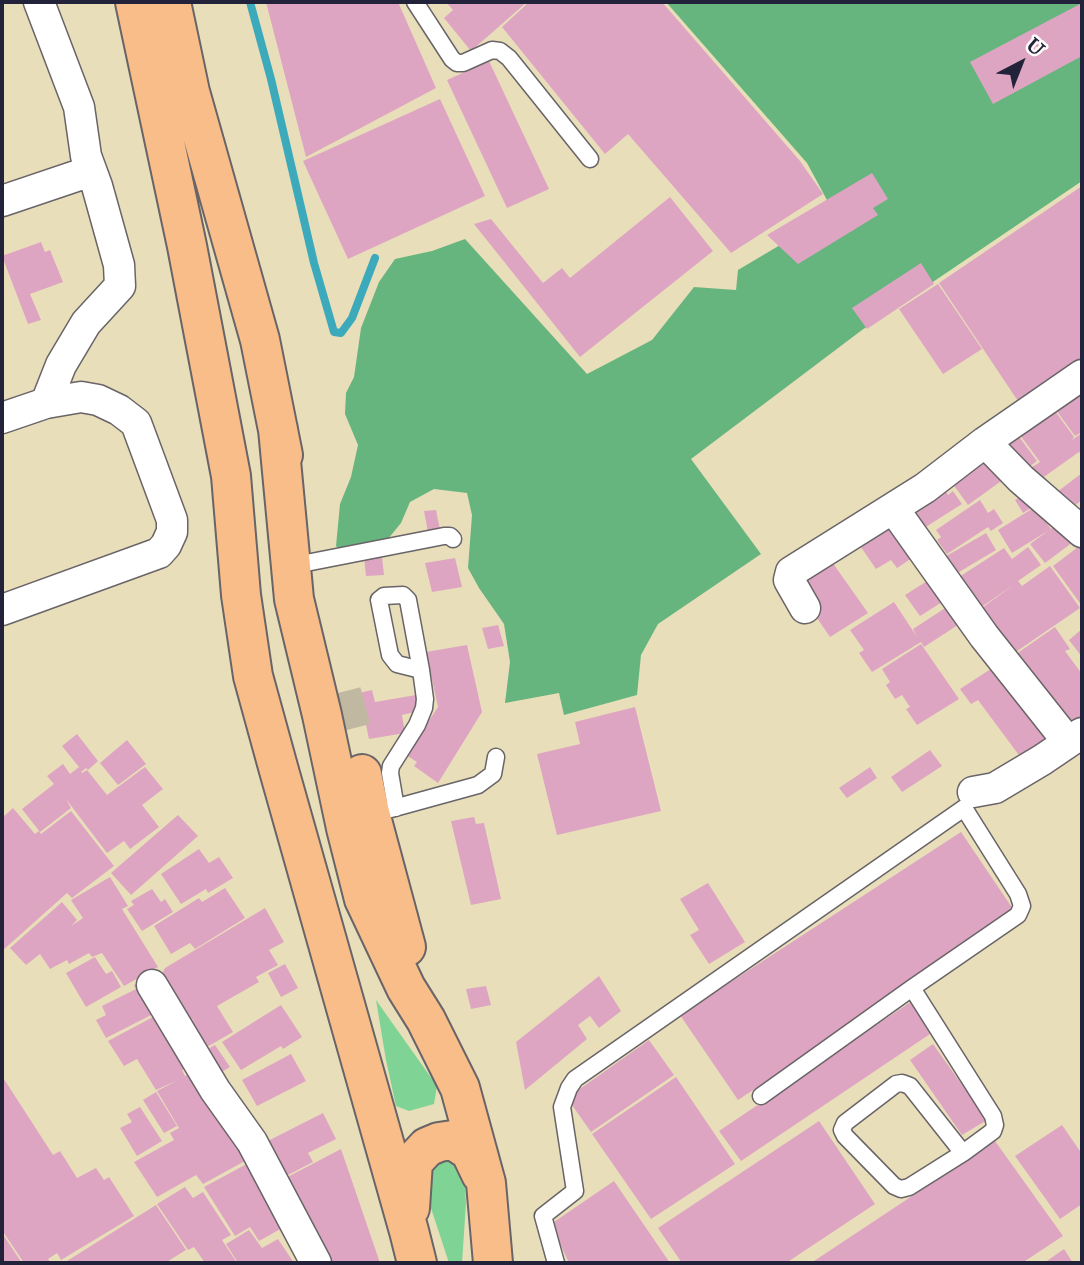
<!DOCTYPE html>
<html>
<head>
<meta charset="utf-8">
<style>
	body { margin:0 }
	#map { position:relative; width:1084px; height:1265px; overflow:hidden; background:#e9deba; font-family:"IM FELL Double Pica",serif }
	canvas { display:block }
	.frame { position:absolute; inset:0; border:4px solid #22223b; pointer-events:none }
	.north { position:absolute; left:986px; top:28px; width:70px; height:70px; -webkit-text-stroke:5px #fdfcf7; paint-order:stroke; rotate:42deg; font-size:19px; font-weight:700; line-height:28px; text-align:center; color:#22223b }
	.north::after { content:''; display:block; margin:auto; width:24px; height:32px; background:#22223b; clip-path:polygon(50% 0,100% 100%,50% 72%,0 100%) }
</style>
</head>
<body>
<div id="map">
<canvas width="1084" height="1265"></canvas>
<div class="frame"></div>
<div class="north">U</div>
</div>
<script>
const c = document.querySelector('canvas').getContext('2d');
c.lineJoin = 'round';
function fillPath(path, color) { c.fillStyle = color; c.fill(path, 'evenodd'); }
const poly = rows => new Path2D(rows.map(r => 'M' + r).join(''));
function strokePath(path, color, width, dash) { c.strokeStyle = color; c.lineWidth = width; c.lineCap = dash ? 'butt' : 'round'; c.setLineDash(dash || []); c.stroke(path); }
fillPath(poly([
	[376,1000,437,1086,434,1104,409,1111,396,1106,386,1060],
	[453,1157,464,1174,466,1203,462,1263,449,1263,428,1199,431,1162]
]), '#7fd395');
fillPath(poly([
	[666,2,1082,2,1082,181,862,330,691,459,761,554,658,624,641,655,637,695,564,715,559,693,505,703,510,662,504,624,479,588,468,568,472,515,467,493,434,489,410,502,401,523,388,539,352,562,336,546,340,504,351,477,358,445,345,414,346,393,354,377,361,328,379,282,395,259,432,251,465,239,587,374,652,340,694,287,736,290,738,270,834,213,807,163]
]), '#67b57e');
strokePath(poly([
	[250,2,271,79,314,263,334,332,341,333,352,318,375,258]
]), '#3caabb', 8);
fillPath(poly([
	[266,2,398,2,436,88,306,157],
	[446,2,527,2,471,51,444,18,453,10],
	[529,2,662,2,800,161,823,194,731,253,628,134,605,154,502,27],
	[1082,3,1082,56,993,104,970,62],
	[489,61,549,189,507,208,447,80],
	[440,99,485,196,348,259,303,161],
	[872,173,888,199,873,208,878,215,798,264,767,235],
	[1082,186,1082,370,1024,410,939,283],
	[670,197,713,251,580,357,474,224,491,219,543,283,562,268,570,278],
	[41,242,45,252,50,250,63,282,30,294,41,320,28,324,2,256],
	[921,263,934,284,867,329,852,308],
	[938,284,982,349,943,374,899,309],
	[1073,386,1082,398,1082,432,1075,436,1050,402],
	[1049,403,1074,437,1072,440,1082,433,1082,456,1079,452,1041,479,1032,467,1040,462,1014,427],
	[1012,427,1037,461,1025,470,999,436],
	[982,448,1011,474,968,505,945,473],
	[1082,473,1082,500,1070,509,1057,492],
	[944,488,948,495,953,491,962,504,921,530,903,503],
	[1027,492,1036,505,1023,513,1015,500],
	[980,500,988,513,994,509,1003,523,991,531,988,527,947,554,937,540,941,537,936,530],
	[1035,507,1051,529,1012,553,998,530],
	[436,510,440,530,428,532,424,511],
	[892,516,918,554,897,568,891,560,876,569,854,537],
	[1063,520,1077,539,1045,563,1030,544],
	[986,533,996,550,954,575,943,558],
	[1082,544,1082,606,1053,566],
	[1028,547,1041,565,1018,581,1022,586,1050,566,1080,608,1007,658,972,615,1015,584,974,612,956,579,1004,548,1012,559],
	[825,552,868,613,830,637,815,615,819,613,794,578],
	[364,557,382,557,384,575,366,576],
	[455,558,462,587,432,592,425,563],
	[932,578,947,599,920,616,905,595],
	[956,601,961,623,924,647,921,642,872,672,859,653,864,650,850,630,894,602,917,637,913,629],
	[498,625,504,646,488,649,482,628],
	[1055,627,1070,649,1065,651,1082,674,1082,729,1068,739,1009,659],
	[1082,629,1082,657,1069,640],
	[921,644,959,699,917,725,906,709,910,707,902,695,895,699,886,685,890,682,882,669],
	[467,645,482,712,438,783,414,766,417,762,406,755,438,707,426,652],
	[1003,661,1064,742,1027,766,978,700,971,704,960,689],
	[372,690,375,702,416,695,419,711,402,715,405,733,369,739,359,693],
	[635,707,661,811,557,835,537,754,580,744,575,722],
	[77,734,98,761,88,770,86,768,81,772,82,773,87,770,107,795,145,767,163,789,142,805,159,827,130,849,124,841,107,853,66,799,71,808,40,832,22,809,54,784,47,776,63,764,70,774,79,767,62,746],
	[127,740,146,764,118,785,100,763],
	[930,750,942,766,902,792,891,777],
	[870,767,877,778,847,798,839,788],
	[13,808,35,834,39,831,41,834,71,811,114,866,72,898,67,893,2,951,2,818],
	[178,815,198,836,131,895,111,873],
	[474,817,476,824,484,823,501,899,471,905,451,821],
	[961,832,1017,915,738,1100,680,1015],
	[199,849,209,863,219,857,233,878,208,893,206,889,181,904,161,874],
	[110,877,128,906,122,909,158,967,124,986,102,953,92,957,89,953,69,964,67,960,50,969,40,954,26,965,10,948,62,902,77,920,71,926,83,918,71,900],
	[708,883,745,942,709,964,690,935,699,930,680,899],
	[225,888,245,918,195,949,190,943,171,954,154,926,199,898,202,902],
	[152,889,161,902,165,899,173,912,142,931,127,909,134,905,131,901],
	[265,908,284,942,269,950,278,965,256,977,259,982,217,1006,233,1032,198,1052,182,1027,196,1018,182,1025,157,983,165,968],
	[95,957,106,974,112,971,121,987,86,1007,66,973],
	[285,964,298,988,281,997,268,973],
	[599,976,621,1011,599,1028,590,1016,578,1025,587,1039,525,1090,516,1042],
	[146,979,163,1009,106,1038,96,1020,106,1015,102,1006,136,989,134,985],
	[486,986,491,1005,471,1009,466,989],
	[915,999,936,1030,741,1161,719,1131],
	[281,1005,302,1037,283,1049,281,1046,241,1070,222,1042],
	[166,1010,197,1061,182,1070,185,1076,200,1068,254,1156,203,1184,196,1175,157,1197,134,1162,174,1140,170,1133,179,1128,157,1091,178,1080,156,1090,137,1059,124,1066,108,1041],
	[649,1040,674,1075,591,1132,567,1098],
	[933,1044,987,1120,962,1135,910,1060],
	[215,1045,230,1067,215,1076,200,1053],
	[291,1054,306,1081,257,1106,242,1080],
	[2,1076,53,1155,60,1151,77,1178,96,1168,104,1180,109,1177,134,1216,61,1260,57,1253,48,1259,51,1263,24,1263,2,1230],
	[676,1077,735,1164,651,1219,592,1134],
	[156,1092,177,1126,164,1133,143,1100],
	[140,1107,162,1141,137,1156,120,1128,132,1122,127,1114],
	[323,1113,336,1139,308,1153,313,1162,286,1176,260,1145],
	[819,1121,875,1204,786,1263,682,1263,658,1228],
	[1062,1125,1082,1154,1082,1204,1060,1219,1015,1156],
	[995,1141,1063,1236,1022,1263,811,1263],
	[341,1149,380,1263,321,1263,276,1183],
	[256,1159,291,1223,259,1241,250,1227,235,1236,204,1187],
	[614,1181,670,1263,569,1263,551,1224],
	[185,1187,193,1198,203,1192,231,1235,222,1240,237,1263,205,1263,194,1247,188,1250,157,1204],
	[156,1205,186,1250,165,1263,69,1263,67,1261],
	[249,1230,262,1248,278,1239,294,1263,238,1263,226,1244],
	[2,1233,22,1263,2,1263],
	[1064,1249,1073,1263,1044,1263]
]), '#dea5c2');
strokePath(poly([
	[342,692,356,745]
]), '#c1b8a1', 38, [38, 19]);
const lane = poly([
	[415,2,452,59,457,63,463,63,492,50,500,51,509,58,590,159],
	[306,563,444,536,450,536,453,539],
	[396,808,390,773,391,766,417,725,424,708,425,699,421,670,408,600,403,595,384,596,379,600,390,655,397,664,421,670],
	[387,810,478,785,493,774,496,757],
	[912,988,993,1116,995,1125,993,1131,963,1153,909,1187,901,1189,894,1186,845,1136,842,1130,845,1123,896,1084,902,1083,910,1086,963,1153],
	[556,1263,543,1216,575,1191,562,1107,569,1088,575,1079,964,808,1018,894,1022,906,1018,915,912,988,761,1096]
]);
const street = poly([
	[39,2,79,107,86,156,97,186,119,265,120,286,86,323,61,365,46,403],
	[2,201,91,171],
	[2,418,46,403,81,397,98,400,119,410,136,423,172,520,172,532,166,545,159,553,2,610],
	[985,442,1021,479,1082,532],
	[893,508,984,636,1068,742],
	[805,608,789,580,791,572,925,488,985,442,1082,375],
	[973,792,995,788,1042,760,1082,733],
	[152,985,215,1090,252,1142,316,1263]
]);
const highway = poly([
	[135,2,187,246,231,476,241,595,253,676,278,767,409,1231,417,1263],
	[171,2,190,92,260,340,283,455],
	[278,429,294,599,322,715,346,828,364,899,406,988,426,1020,460,1088,486,1183,493,1263],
	[362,774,370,813,406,947],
	[410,1208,413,1162,427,1147,439,1142,453,1140,470,1151,481,1174]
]);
strokePath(lane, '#686467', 19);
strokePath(street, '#686467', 33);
strokePath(highway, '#686467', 42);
strokePath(lane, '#fff', 16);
strokePath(street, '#fff', 30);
strokePath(highway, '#f8bd89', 38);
</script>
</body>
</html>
